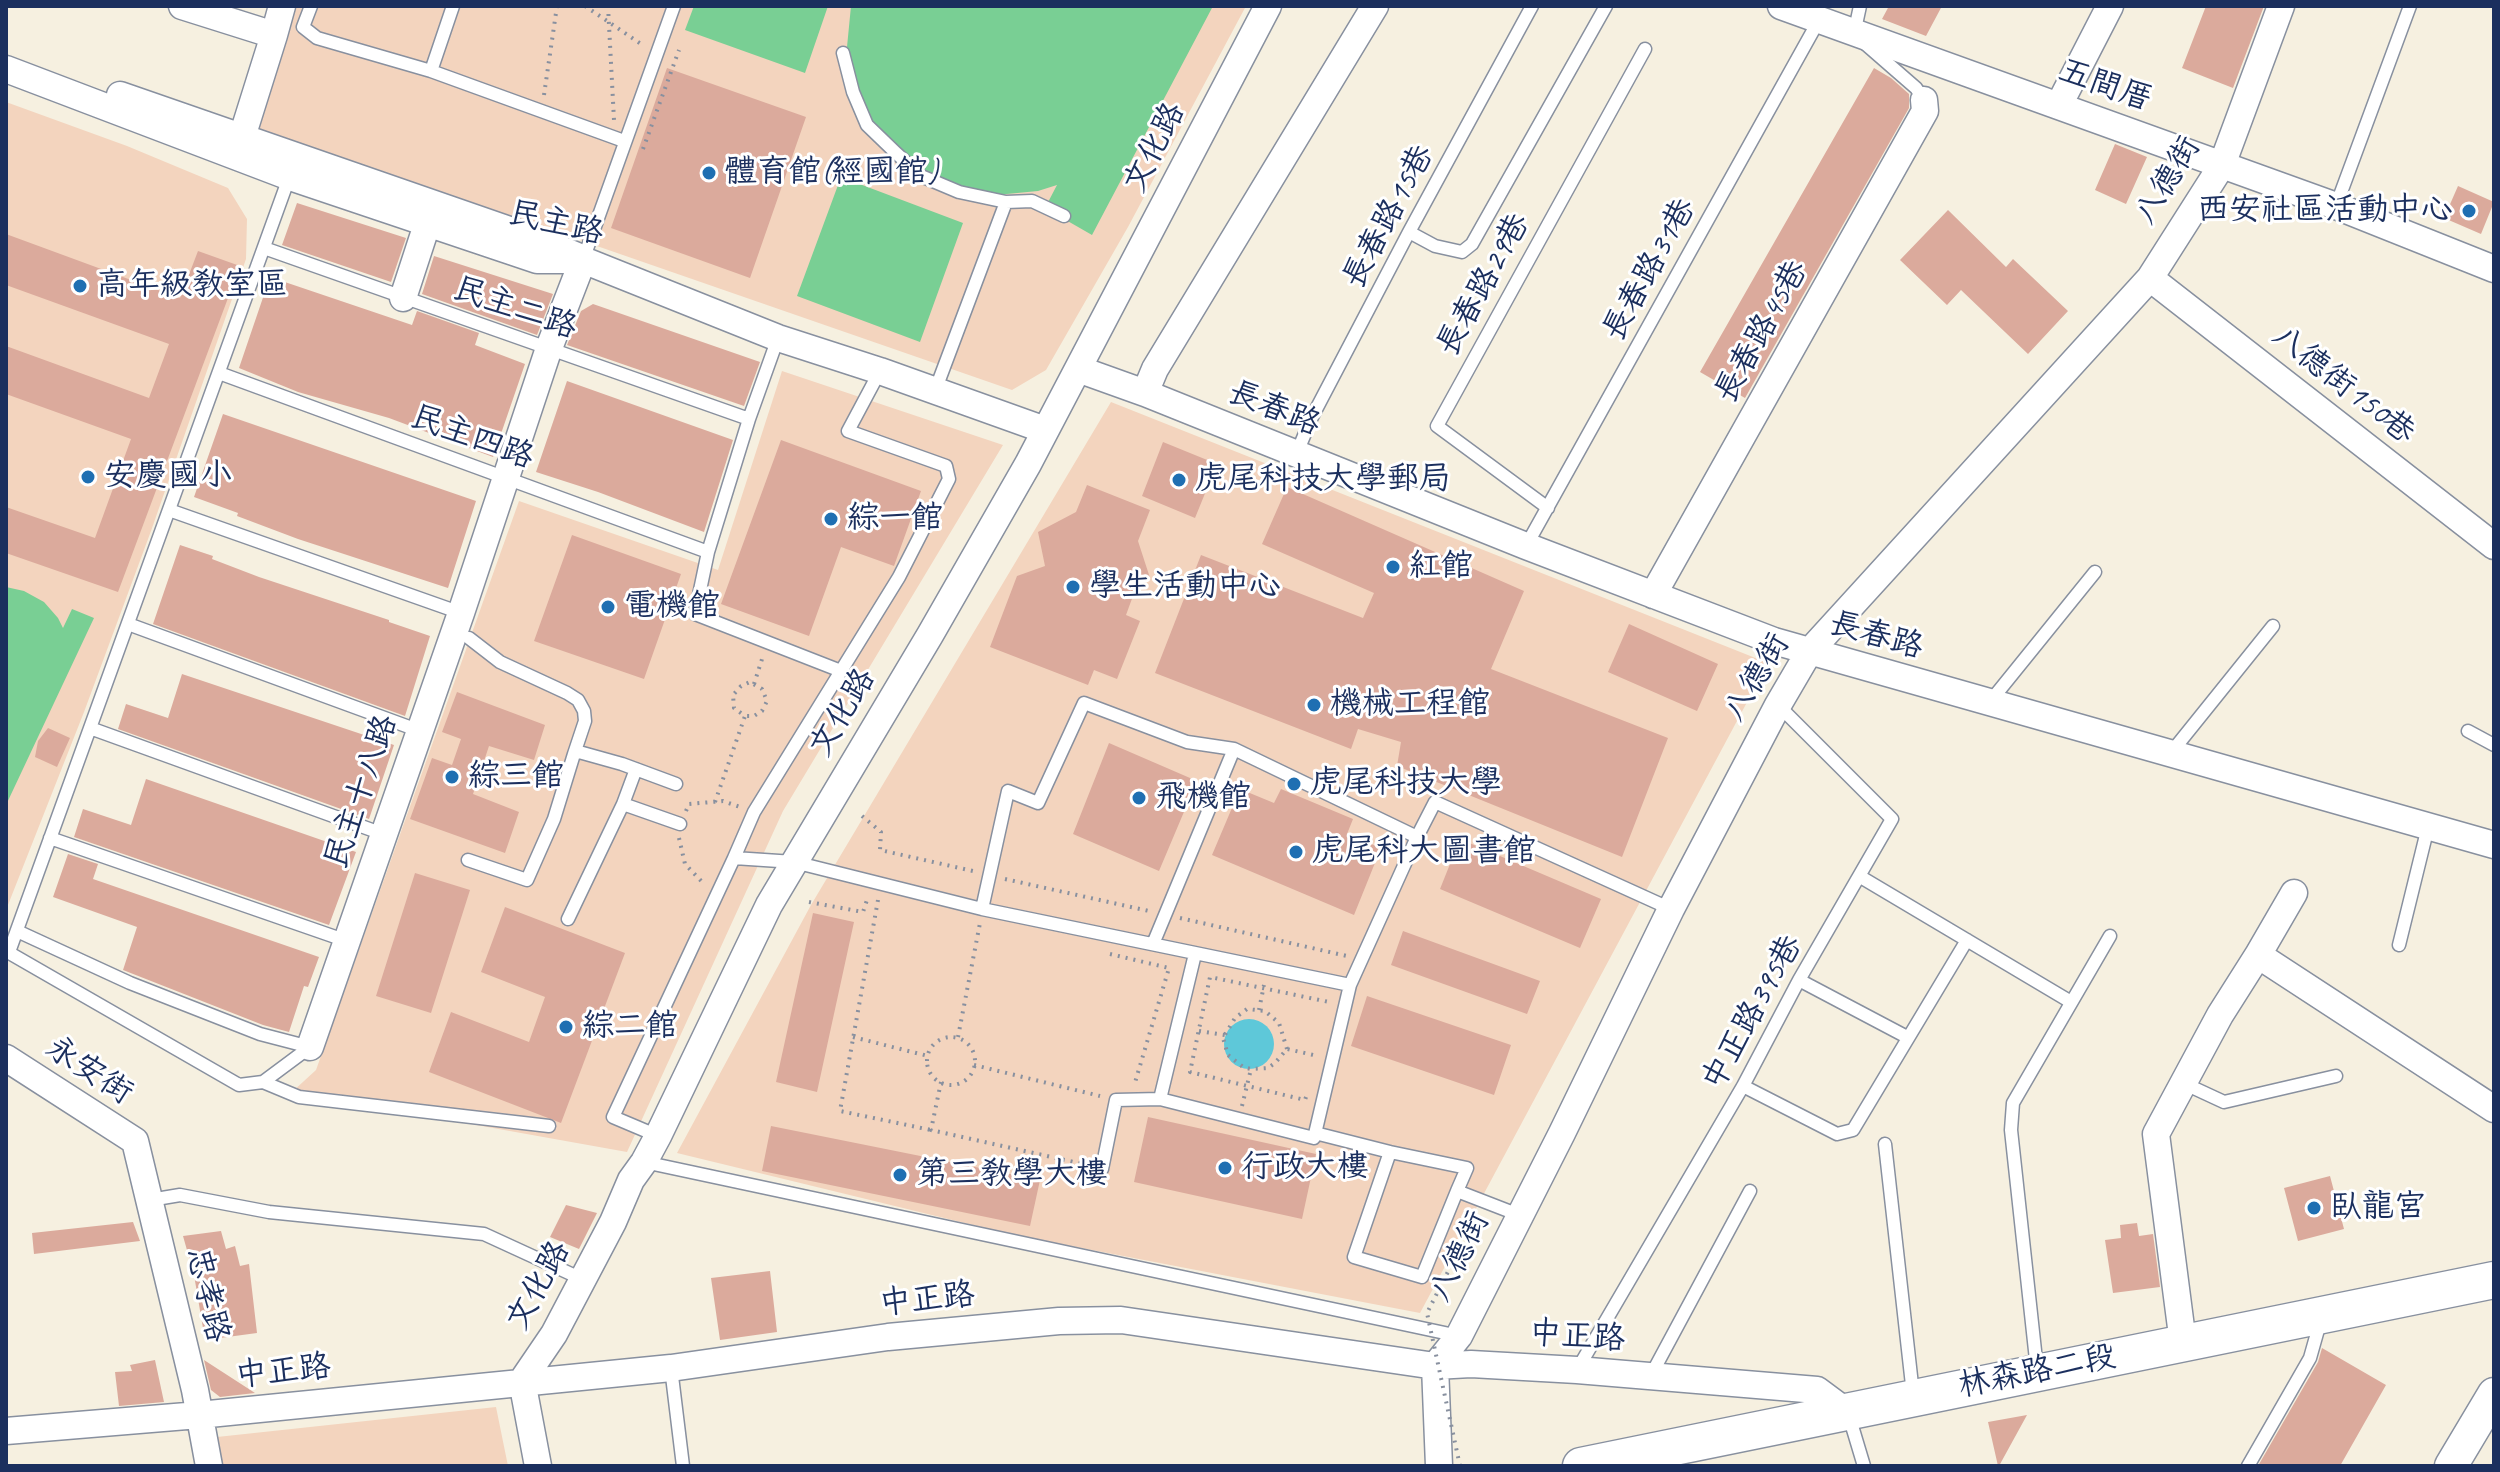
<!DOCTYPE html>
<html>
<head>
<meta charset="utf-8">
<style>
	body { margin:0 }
	#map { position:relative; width:2500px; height:1472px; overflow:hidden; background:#f6f0e0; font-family:Caveat,sans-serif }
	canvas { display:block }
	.frame { position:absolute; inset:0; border:8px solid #1b2f5e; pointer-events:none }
</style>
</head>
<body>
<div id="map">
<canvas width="2500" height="1472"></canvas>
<div class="frame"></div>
</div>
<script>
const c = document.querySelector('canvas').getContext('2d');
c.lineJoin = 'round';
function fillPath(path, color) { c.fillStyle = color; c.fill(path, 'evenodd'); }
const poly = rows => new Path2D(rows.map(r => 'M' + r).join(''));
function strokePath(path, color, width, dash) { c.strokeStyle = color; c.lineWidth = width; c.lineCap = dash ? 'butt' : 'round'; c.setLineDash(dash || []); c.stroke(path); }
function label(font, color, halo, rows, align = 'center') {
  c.font = font + ' Caveat,"LXGW WenKai TC",sans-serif'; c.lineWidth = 6; c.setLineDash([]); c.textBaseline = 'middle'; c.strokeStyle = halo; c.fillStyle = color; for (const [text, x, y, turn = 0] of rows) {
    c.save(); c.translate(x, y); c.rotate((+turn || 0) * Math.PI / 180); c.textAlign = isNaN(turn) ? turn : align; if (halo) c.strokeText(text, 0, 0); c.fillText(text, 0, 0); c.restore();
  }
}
fillPath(poly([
	[292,6,1246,6,1128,227,1046,370,1012,390,251,126],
	[6,102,127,146,228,188,247,219,246,259,151,531,84,712,6,910],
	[782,371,1003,445,783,811,627,1152,292,1092,316,1070,519,501,718,570],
	[1111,402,1768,663,1420,1313,1014,1235,677,1153,811,905],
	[496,1407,508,1466,223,1466,217,1437]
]), '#f3d4be');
fillPath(poly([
	[694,6,828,6,805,73,685,30],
	[851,6,1213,6,1092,235,1045,208,1057,185,1038,191,986,196,919,171,872,122,862,102,847,47],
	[841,177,963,223,920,342,797,296],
	[6,587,24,591,44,602,58,618,63,628,72,609,94,618,6,805]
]), '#79cf94');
fillPath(poly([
	'1224 1044a25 25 0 1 1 50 0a25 25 0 1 1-50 0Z'
]), '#5ec8d9');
fillPath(poly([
	[1889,6,1942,6,1926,36,1882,19],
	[2206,6,2264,6,2233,88,2182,68],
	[667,68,806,117,750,278,611,228],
	[1874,68,1891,78,1909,94,1909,108,1745,398,1700,372],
	[2115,144,2147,157,2126,204,2095,190],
	[2458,186,2494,202,2481,234,2444,218],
	[297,203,406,238,391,282,282,245],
	[1948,210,2006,267,2013,259,2068,311,2028,354,1961,290,1947,305,1900,260],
	[6,234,180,298,198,251,240,266,118,592,6,553,6,507,95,538,131,439,6,394,6,346,149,398,169,344,6,285],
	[434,256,553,294,537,335,422,294],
	[270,277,412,325,417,311,479,333,475,345,525,364,493,457,389,418,298,392,239,368],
	[593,304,760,362,744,406,567,345,581,311],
	[567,381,733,440,704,532,598,492,536,472],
	[223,414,476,501,448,588,298,539,237,516,238,513,194,497],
	[781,440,921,491,894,566,841,547,809,636,721,604],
	[1163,442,1217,464,1195,518,1142,496],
	[1087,485,1150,510,1138,541,1150,578,1137,585,1126,615,1140,621,1117,679,1094,670,1088,685,990,647,1017,576,1045,566,1038,532,1076,512],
	[1287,487,1524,591,1491,669,1668,738,1622,857,1397,766,1401,742,1358,729,1351,749,1155,673,1201,555,1363,618,1374,593,1262,544],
	[572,535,681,574,644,679,534,641],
	[180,545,213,556,212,559,259,577,389,620,389,622,430,636,405,716,153,624],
	[1629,624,1718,664,1697,711,1608,672],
	[182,674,394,745,369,819,118,729,126,704,168,718],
	[457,692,545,725,534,760,489,746,473,794,519,812,505,853,410,819,432,758,452,765,461,739,442,732],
	[48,728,70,738,57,767,35,757,38,741],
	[1109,743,1197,781,1159,871,1073,834],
	[146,779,356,852,329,925,74,837,83,809,131,825],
	[1240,789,1274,803,1281,789,1353,819,1347,834,1381,848,1354,915,1212,855],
	[1460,839,1601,899,1580,948,1440,889],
	[68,854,98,864,93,879,319,957,308,987,304,986,289,1032,263,1025,123,970,137,927,53,897],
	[415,873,470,890,431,1013,376,996],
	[505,907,625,953,561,1123,429,1072,451,1012,529,1042,545,997,481,972],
	[813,913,854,922,817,1092,776,1082],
	[1403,931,1540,981,1527,1014,1391,965],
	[1367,996,1511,1045,1494,1095,1351,1046],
	[1148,1117,1316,1154,1302,1219,1134,1182],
	[771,1126,1040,1180,1030,1226,762,1171],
	[2330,1176,2344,1229,2298,1241,2284,1188],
	[566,1205,597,1213,579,1249,550,1237],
	[133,1222,140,1241,34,1254,32,1233],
	[2137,1223,2139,1236,2153,1234,2160,1287,2113,1293,2105,1240,2121,1238,2120,1225],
	[221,1231,226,1249,235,1246,240,1266,249,1264,257,1333,205,1340,194,1275,183,1236],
	[770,1271,777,1332,720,1340,711,1278],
	[2322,1348,2386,1385,2340,1466,2258,1466,2318,1362],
	[155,1360,164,1402,119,1406,115,1372,132,1371,130,1365],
	[204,1360,255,1393,220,1397,211,1390],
	[2027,1415,1999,1466,1998,1466,1988,1422]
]), '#dbaa9c');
const service = poly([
	[311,6,303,27,317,38,431,71,624,141],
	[1860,6,1854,34,1916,88,1924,100],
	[843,53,853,92,867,125,895,152,921,176,959,192,1006,202],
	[431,71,453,6],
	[2336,206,2410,6],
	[1409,232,1435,246,1462,252,1472,244,1606,6],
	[264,248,749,419],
	[583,260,674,6],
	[778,338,749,419,708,552,695,614,841,671],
	[219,373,708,552],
	[935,391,1006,202,1032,201,1064,216],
	[1296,455,1311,419,1409,232,1532,6],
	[1548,508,1437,426,1645,49],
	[169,510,461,613],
	[1526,546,1819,20],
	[128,624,420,731],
	[469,638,500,662,567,693,578,700,584,711,585,721,574,754],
	[1989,703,2095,572],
	[90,728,383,834],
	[2468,731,2494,745],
	[2170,754,2273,626],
	[623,804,636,769],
	[1417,837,1435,802,1671,909],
	[50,838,347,941],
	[734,858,754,812,899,577,949,479,946,466,848,431,880,371],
	[468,860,527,880,554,819,574,754,579,752,622,764,676,784],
	[1859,876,2071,1002],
	[982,909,1008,791,1038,803,1084,703,1187,742,1234,749,1417,837,1350,985],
	[568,919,623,804,680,824],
	[17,931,130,983,260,1034,310,1047],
	[1153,944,1234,749],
	[2399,945,2428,827],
	[6,951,239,1085,263,1082,310,1047],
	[9,952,290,175],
	[1799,980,1907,1037],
	[263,1082,299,1097,549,1126],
	[2183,1083,2224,1102,2336,1076],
	[1743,1086,1837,1134,1853,1130,1967,940],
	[1315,1133,1390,1152,1354,1257,1422,1277,1457,1191,1519,1215],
	[658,1136,613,1117,734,858,794,862,982,909,1350,985,1314,1138,1160,1099,1195,954],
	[1885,1144,1913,1394],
	[1390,1152,1467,1168,1457,1191],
	[644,1162,1459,1336],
	[1102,1169,1116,1100,1160,1099],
	[150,1200,180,1195,269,1212,484,1234,582,1279],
	[671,1368,683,1466],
	[2037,1369,2011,1130,2013,1103,2110,936],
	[1577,1370,1743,1086,1799,980,1892,819,1778,705],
	[1650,1377,1750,1191],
	[1849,1416,1864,1466],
	[2248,1466,2310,1358,2321,1319]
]);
const minor = poly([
	[182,6,274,35,237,153],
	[1781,6,2336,206,2494,269],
	[274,35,282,6],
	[6,69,290,177,537,260,583,260,778,338,880,371,1045,430],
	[120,95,541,241,577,256],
	[2059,105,2110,6],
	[2150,278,2494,546],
	[403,298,433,206],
	[1078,369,1145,393,1526,546,1774,641,2494,845],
	[1145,393,1155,369,1375,6],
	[1653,595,1925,111,1924,100],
	[2258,955,2494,1109],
	[310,1047,461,613,549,348,583,260],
	[6,1058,135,1141,195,1390,209,1466],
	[2183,1343,2156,1134,2220,1015,2258,955,2294,893],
	[6,1431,199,1415,671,1368,888,1337,1059,1321,1121,1320,1435,1366,1471,1364,1577,1370,1817,1390,1848,1413],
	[538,1466,522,1381,554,1334,613,1222,631,1180,644,1162,658,1136,769,905,930,635,1028,464,1268,6],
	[1439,1466,1435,1366,1459,1336,1562,1133,1671,909,1778,705,1809,652,2150,278,2222,165,2281,6]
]);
const tertiary = poly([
	[2451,1466,2494,1394]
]);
const secondary = poly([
	[1581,1466,2494,1280]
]);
strokePath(service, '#88909f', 15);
strokePath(minor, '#88909f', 29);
strokePath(tertiary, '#88909f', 35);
strokePath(secondary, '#88909f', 39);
strokePath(poly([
	[585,6,644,46],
	[608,6,614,120],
	[544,95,557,6],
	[643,149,679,50],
	[754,684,763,656],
	[715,802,745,716,734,708,733,695,741,686,750,682,762,689,767,701,762,711,754,716,745,716],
	[686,811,689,804,723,801,740,807],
	[862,816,881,832,880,850,973,871],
	[679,838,685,864,705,885],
	[1005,879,1149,911],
	[878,900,840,1111,931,1130],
	[809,902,863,912,868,897],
	[1180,918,1347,956],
	[1110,954,1169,968,1134,1086],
	[1259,1010,1264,985],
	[1199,1031,1225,1035],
	[853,1037,928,1056],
	[958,1037,980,923],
	'927 1061a24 24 0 1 1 48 0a24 24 0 1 1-48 0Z',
	[1287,1049,1279,1023,1265,1011,1247,1009,1235,1018,1223,1038,1228,1055,1243,1067,1251,1069,1268,1068,1275,1063,1287,1049,1318,1056],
	[974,1065,1100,1096],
	[941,1082,931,1130,1087,1165],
	[1306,1097,1305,1100,1190,1072,1210,977,1329,1002],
	[1242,1106,1251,1069]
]), '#88909f', 4, [2, 6]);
strokePath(service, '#fff', 12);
strokePath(minor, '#fff', 26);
strokePath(tertiary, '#fff', 32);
strokePath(secondary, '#fff', 36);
strokePath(poly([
	[1460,1466,1427,1313,1461,1246]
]), '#88909f', 4, [2, 6]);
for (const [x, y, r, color] of [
	[709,173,8,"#1f6fb2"],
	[2469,211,8,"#1f6fb2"],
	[80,286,8,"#1f6fb2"],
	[88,477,8,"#1f6fb2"],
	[1179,480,8,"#1f6fb2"],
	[831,519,8,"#1f6fb2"],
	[1393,567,8,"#1f6fb2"],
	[1073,587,8,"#1f6fb2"],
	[608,607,8,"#1f6fb2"],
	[1314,705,8,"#1f6fb2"],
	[452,777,8,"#1f6fb2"],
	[1294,784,8,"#1f6fb2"],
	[1139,798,8,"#1f6fb2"],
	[1296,852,8,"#1f6fb2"],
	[566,1027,8,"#1f6fb2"],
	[1225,1168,8,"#1f6fb2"],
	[900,1175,8,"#1f6fb2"],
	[2314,1208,8,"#1f6fb2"]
]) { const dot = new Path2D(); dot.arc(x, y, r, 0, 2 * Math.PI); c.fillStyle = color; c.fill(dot); strokePath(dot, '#fff', 3); }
label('32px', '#1b2f5e', '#fff', [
	["五間厝",2105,86,20],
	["文化路",1155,148,-63],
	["八德街",2168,181,-59],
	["長春路15巷",1389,217,-62],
	["民主路",556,224,13],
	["長春路31巷",1650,270,-61],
	["長春路29巷",1484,285,-61],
	["民主二路",515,309,19],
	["長春路45巷",1762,332,-61],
	["八德街150巷",2343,385,38],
	["長春路",1274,409,22],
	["民主四路",472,438,20],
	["長春路",1876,636,16],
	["八德街",1757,678,-59],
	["文化路",843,713,-59],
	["民主十八路",362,792,-71],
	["中正路395巷",1753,1013,-61],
	["永安街",89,1071,33],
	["八德街",1460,1257,-64],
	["文化路",539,1286,-61],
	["忠孝路",207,1295,77],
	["中正路",927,1300,-6],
	["中正路",1577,1337,4],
	["中正路",283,1372,-6],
	["林森路二段",2037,1372,-11]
]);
label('32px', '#1b2f5e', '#fff', [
	["體育館(經國館)",725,173],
	["西安社區活動中心",2453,211,"right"],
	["高年級教室區",96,286],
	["安慶國小",104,477],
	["虎尾科技大學郵局",1195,480],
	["綜一館",847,519],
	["紅館",1409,567],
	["學生活動中心",1089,587],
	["電機館",624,607],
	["機械工程館",1330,705],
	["綜三館",468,777],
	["虎尾科技大學",1310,784],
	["飛機館",1155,798],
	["虎尾科大圖書館",1312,852],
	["綜二館",582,1027],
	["行政大樓",1241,1168],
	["第三教學大樓",916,1175],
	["臥龍宮",2330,1208]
], 'left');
</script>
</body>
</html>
